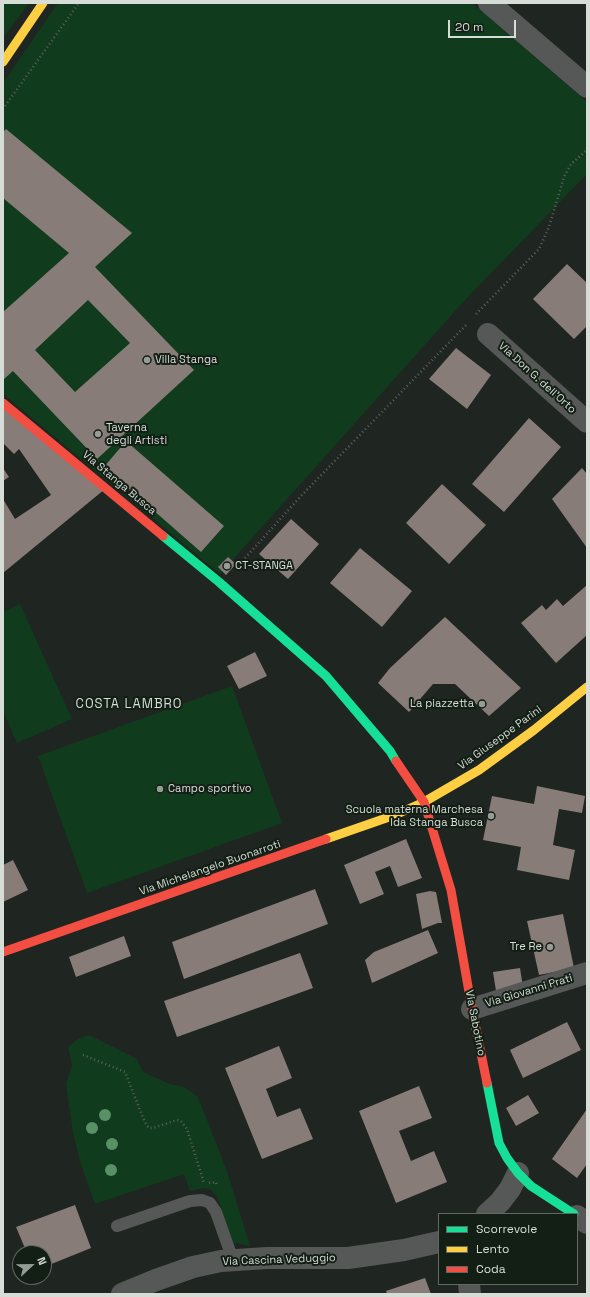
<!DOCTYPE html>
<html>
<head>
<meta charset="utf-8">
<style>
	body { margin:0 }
	#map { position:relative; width:590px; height:1297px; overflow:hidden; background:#1f2520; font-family:"Space Grotesk",sans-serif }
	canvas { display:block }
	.frame { position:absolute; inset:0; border:4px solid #d5ddd6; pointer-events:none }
	.legend { position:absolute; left:438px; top:1213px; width:140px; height:72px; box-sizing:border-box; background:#131e15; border:1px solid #616a62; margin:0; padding:5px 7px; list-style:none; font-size:12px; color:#d5ddd6 }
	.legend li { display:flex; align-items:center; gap:8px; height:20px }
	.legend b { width:20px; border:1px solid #616a62 }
	.north { position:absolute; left:12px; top:1245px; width:40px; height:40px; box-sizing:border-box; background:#131e15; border:1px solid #616a62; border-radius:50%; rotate:68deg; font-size:11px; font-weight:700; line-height:16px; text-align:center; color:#d5ddd6 }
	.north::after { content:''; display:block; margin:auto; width:14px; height:18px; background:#959d96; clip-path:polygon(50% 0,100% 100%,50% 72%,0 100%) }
	.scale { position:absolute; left:448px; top:20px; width:68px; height:18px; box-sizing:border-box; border:2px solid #d5ddd6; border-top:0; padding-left:5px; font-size:12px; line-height:14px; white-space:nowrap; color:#d5ddd6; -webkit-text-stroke:3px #131e15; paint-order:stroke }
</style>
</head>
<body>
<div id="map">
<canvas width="590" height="1297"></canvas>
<div class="frame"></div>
<ul class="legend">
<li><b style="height:5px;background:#16e098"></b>Scorrevole</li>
<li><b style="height:5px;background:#ffcf43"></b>Lento</li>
<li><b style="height:5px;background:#f24e42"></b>Coda</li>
</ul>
<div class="north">N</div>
<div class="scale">20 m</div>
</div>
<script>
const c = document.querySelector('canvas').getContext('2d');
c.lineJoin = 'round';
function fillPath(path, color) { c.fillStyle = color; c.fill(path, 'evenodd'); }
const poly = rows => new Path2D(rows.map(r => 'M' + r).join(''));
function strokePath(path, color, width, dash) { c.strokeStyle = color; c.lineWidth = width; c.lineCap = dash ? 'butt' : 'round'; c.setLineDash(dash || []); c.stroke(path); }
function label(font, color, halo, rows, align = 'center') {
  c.font = font + ' "Space Grotesk",sans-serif'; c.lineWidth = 4; c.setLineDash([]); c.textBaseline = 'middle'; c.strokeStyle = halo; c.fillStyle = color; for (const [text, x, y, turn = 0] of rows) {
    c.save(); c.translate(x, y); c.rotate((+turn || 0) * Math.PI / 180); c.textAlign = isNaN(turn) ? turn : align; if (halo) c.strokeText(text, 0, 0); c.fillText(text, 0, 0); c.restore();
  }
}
fillPath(poly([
	[3,3,29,3,3,38],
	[58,3,472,3,587,102,587,174,466,299,220,574,3,394,3,83],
	[20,604,72,719,17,743,3,711,3,612],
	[232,686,282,823,87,893,38,756],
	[89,1035,137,1059,143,1072,170,1084,184,1087,198,1097,227,1171,250,1246,232,1242,217,1196,210,1189,204,1188,190,1191,184,1174,95,1204,81,1165,73,1133,66,1084,72,1066,68,1047,78,1039]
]), '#113b1d');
fillPath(poly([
	[6,129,132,233,95,267,194,370,97,459,13,371,3,380,3,312,69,253,3,198,3,132],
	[88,300,130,343,75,392,35,350],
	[567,264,587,283,587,326,574,339,533,299],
	[456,348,491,375,467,409,429,379],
	[3,407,105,489,3,573,3,499,15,519,51,495,19,449,14,454,3,443],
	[529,418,561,447,504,512,472,484],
	[126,441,224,526,201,552,104,467],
	[3,468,9,477,3,481],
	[582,468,587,474,587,548,552,499],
	[442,484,486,525,449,564,406,523],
	[291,519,319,544,288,579,259,554],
	[360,548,412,591,382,627,330,583],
	[228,557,236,564,226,575,218,567],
	[587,585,587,635,556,663,521,623,542,605,546,610,557,599,563,606],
	[445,617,521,688,489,716,455,684,433,684,409,712,378,683,390,668],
	[255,652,267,676,239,689,227,666],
	[537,786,585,796,582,813,559,809,553,845,575,850,569,880,517,870,521,847,483,840,492,796,534,804],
	[406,839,422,878,398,887,390,866,375,872,384,894,360,904,344,865],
	[13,860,28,890,3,902,3,865],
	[315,889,328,924,184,979,172,942],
	[430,891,436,892,442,923,438,923,422,929,416,894],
	[563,914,574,968,539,975,527,921],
	[428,930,438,953,372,983,365,960,374,952],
	[124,936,131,956,76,977,69,957],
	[300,953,313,988,177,1037,164,1001],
	[520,968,523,987,496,991,493,972],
	[567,1022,581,1050,523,1078,510,1050],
	[279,1046,292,1078,266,1089,277,1117,300,1108,313,1139,262,1159,225,1068],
	[419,1086,432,1118,399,1131,411,1161,434,1151,447,1182,396,1203,359,1111],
	[528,1095,539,1113,516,1126,506,1108],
	[587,1109,587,1164,577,1178,552,1159],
	[75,1205,91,1248,44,1267,44,1253,27,1253,16,1227],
	[425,1278,431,1294,387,1294,386,1291]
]), '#877c78');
strokePath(poly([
	[5,106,79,3],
	[476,314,539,249,549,227,564,177,571,164,587,150],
	[237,567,301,496,467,324],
	[83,1055,125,1072,142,1115,146,1124,149,1128,153,1128,177,1120,181,1121,187,1129,204,1183],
	[209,1183,216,1182,217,1186]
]), '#606260', 2.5, [1, 3]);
strokePath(poly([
	[117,1226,190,1201,202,1200,210,1203,216,1212,233,1260]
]), '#555856', 12);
strokePath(poly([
	[489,3,587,87],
	[488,334,587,422],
	[472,1009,587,973],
	[487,1214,500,1202,510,1189,518,1173],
	[577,1216,587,1223],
	[469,1284,470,1294],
	[122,1294,156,1280,193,1267,221,1261,267,1258,348,1258,404,1250,439,1242]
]), '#555856', 22);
strokePath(poly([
	[163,536,219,582,326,676,390,751,396,761],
	[487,1083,499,1143,507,1158,518,1173,531,1186,574,1214]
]), '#16e098', 9);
strokePath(poly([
	[3,62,43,3],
	[326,839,395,815,424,802,479,770,534,730,587,687]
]), '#ffcf43', 9);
strokePath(poly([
	[3,403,163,536],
	[396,761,424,802,451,890,472,1009,487,1083],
	[3,952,326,839]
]), '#f24e42', 9);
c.fillStyle = '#5a9065';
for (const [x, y] of [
	[105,1115],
	[92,1128],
	[112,1144],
	[111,1170]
]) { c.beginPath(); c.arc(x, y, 6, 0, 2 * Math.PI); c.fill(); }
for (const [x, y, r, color] of [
	[147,360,4,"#959d96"],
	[98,434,4,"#959d96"],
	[227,566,4,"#959d96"],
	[482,704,4,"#959d96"],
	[160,789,4,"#959d96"],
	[491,816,4,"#959d96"],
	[550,947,4,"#959d96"]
]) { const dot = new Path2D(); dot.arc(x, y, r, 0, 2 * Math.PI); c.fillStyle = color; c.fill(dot); strokePath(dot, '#131e15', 1.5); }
label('11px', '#d5ddd6', '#131e15', [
	["Villa Stanga",155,360],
	["Taverna",106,428],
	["degli Artisti",106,441],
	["CT-STANGA",235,566],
	["La piazzetta",474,704,"right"],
	["Campo sportivo",168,789],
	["Scuola materna Marchesa",483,810,"right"],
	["Ida Stanga Busca",483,823,"right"],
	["Tre Re",542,947,"right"]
], 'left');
label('11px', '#d5ddd6', '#131e15', [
	["Via Don G. dell'Orto",537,378,42],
	["Via Stanga Busca",119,483,40],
	["Via Giuseppe Parini",500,738,-36],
	["Via Michelangelo Buonarroti",210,868,-19],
	["Via Giovanni Prati",529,991,-17],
	["Via Sabotino",475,1023,79],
	["Via Cascina Veduggio",279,1260,-2]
]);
c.letterSpacing = '1px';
label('13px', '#d5ddd6', '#131e15', [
	["COSTA LAMBRO",129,704]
]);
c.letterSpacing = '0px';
</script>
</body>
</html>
